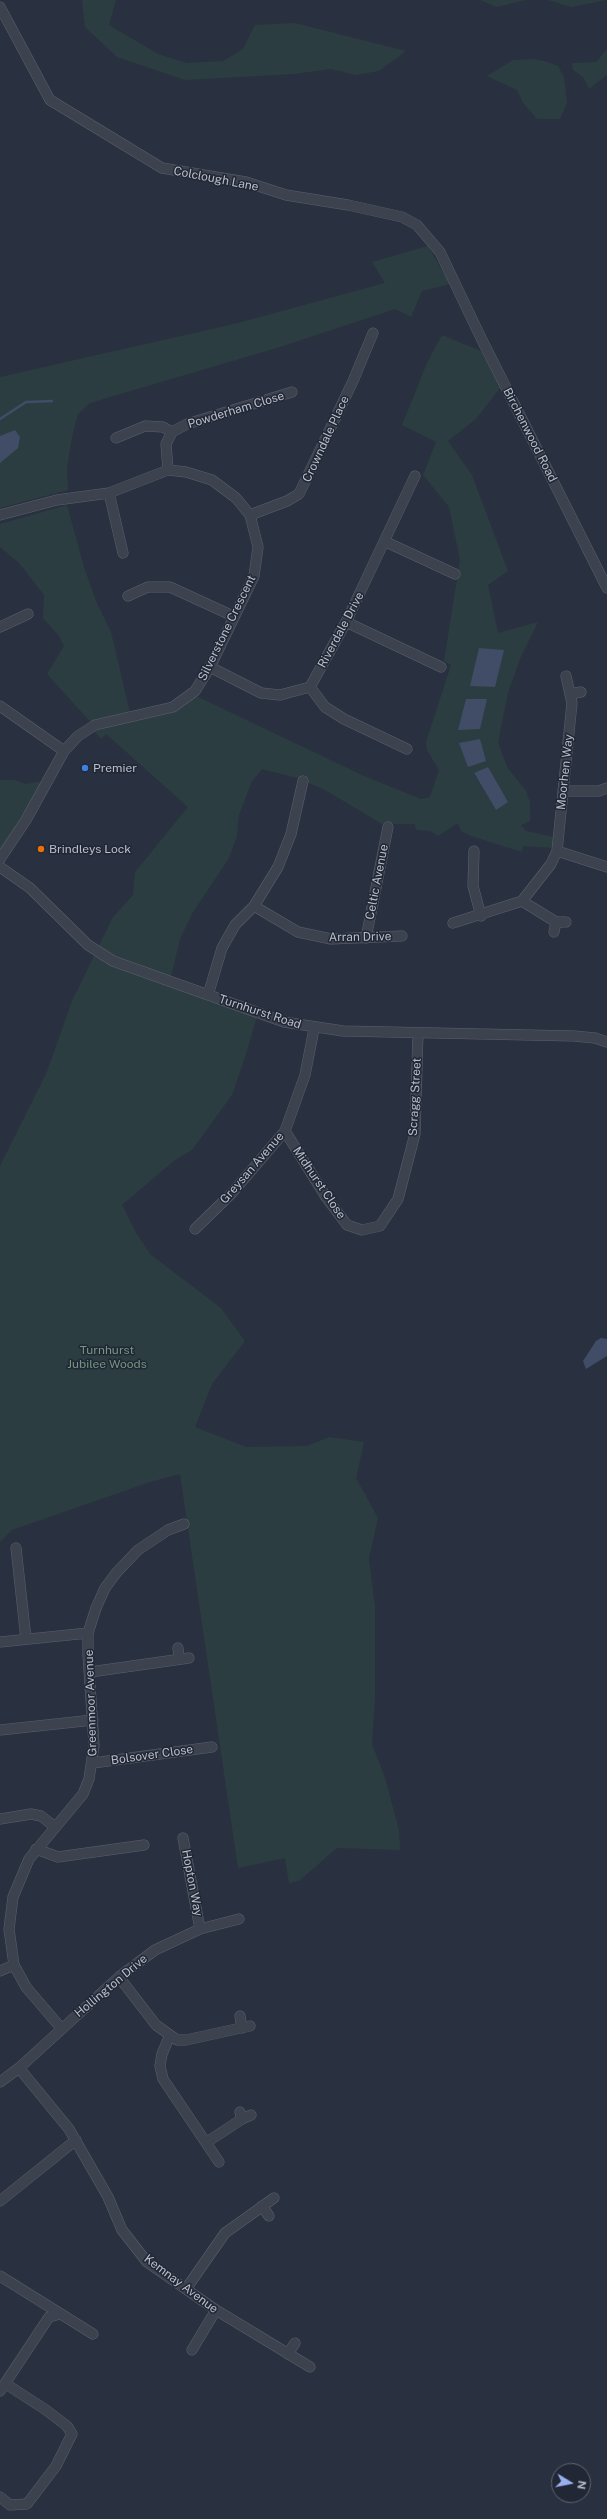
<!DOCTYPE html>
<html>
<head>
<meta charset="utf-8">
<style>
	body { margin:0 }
	#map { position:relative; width:607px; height:2519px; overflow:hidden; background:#29303f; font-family:"Public Sans",sans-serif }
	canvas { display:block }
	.north { position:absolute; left:551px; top:2463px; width:40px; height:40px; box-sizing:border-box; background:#212735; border:1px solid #5e6371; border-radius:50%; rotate:100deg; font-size:11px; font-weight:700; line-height:16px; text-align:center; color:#b9beca }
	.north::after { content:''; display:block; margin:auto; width:14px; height:18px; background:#9ab0ee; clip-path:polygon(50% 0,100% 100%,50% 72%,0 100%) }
</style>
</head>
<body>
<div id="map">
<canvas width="607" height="2519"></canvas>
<div class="north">N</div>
</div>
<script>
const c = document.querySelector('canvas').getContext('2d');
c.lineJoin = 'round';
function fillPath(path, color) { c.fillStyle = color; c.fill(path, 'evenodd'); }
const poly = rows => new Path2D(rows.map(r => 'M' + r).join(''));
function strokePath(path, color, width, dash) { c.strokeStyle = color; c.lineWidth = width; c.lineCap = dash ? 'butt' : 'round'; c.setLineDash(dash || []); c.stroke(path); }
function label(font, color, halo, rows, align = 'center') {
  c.font = font + ' "Public Sans",sans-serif'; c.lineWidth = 3; c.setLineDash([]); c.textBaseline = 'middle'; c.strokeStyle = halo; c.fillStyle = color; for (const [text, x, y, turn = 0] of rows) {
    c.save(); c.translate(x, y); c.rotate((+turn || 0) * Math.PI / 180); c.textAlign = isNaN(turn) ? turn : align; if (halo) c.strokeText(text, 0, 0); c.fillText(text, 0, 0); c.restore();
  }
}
fillPath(poly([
	[82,0,116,0,109,25,158,54,187,63,223,61,243,49,255,25,295,23,406,51,379,71,356,75,331,69,294,74,185,80,117,57,85,27],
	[480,0,526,0,497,7],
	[548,0,607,0,571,7],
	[607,49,607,75,589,89,583,77,573,70,572,63,596,62],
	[534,59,548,62,558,66,564,77,567,103,560,119,537,119,523,103,517,90,487,76,513,60],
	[428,246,450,284,422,291,411,317,395,309,280,347,90,403,78,414,72,437,67,468,68,490,0,508,0,377,238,323,385,283,372,262],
	[442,335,481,351,501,387,476,419,448,441,472,475,508,571,488,585,498,633,538,622,520,659,508,693,498,742,507,767,526,791,530,802,530,821,521,825,526,831,554,837,553,848,523,846,522,852,471,836,461,831,458,823,438,836,430,831,416,830,415,824,382,824,325,790,297,778,262,769,252,781,239,815,237,836,229,858,193,912,180,939,170,981,258,1013,246,1054,232,1095,192,1150,175,1160,122,1205,135,1231,150,1254,221,1308,245,1341,212,1384,195,1427,246,1447,307,1446,329,1437,364,1442,356,1478,378,1518,369,1559,375,1607,375,1696,372,1744,385,1778,399,1830,400,1850,337,1848,299,1881,289,1883,285,1858,238,1868,180,1474,150,1482,12,1530,0,1542,0,1166,46,1074,72,1001,113,917,133,895,135,872,188,807,106,734,101,739,91,727,94,726,47,674,64,646,59,636,43,618,44,595,19,563,0,547,0,524,67,505,84,567,96,601,111,632,131,717,155,713,192,694,364,776,421,799,430,797,439,770,427,750,426,742,451,665,444,661,460,560,449,507,423,475,436,442,402,425,427,363],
	[488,767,496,810,474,774],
	[0,780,14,780,26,784,48,780,0,859]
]), '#2c3d41');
fillPath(poly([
	[15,430,20,437,18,448,0,463,0,436],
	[479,648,504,650,495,687,470,686],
	[466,699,487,699,480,729,458,730],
	[480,739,486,761,468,767,459,743],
	[488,767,508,802,496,810,474,773],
	[601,1338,607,1339,607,1356,586,1369,583,1361,596,1341]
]), '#414c67');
strokePath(poly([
	[0,419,26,402,52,401]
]), '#414c67', 2.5);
const minor = poly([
	[0,7,50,100,162,168,246,182,286,195,348,205,402,217,417,225,440,252,481,338,607,588],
	[116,438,145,426,163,427,172,432],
	[168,470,166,444,172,432,187,424,292,392],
	[109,493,123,553],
	[0,515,57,500,109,493,168,470,186,472,212,480,236,498,250,515,258,547,254,576,210,667,195,691,173,707,95,725,78,736,64,751,26,820,0,859],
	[250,515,287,501,299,494,353,381,373,333],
	[386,542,455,574],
	[128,596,148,587,170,587,233,616],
	[346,622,441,667],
	[0,627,28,614],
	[210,667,261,693,280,695,310,687,346,622,415,476],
	[310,687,325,707,344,719,407,749],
	[570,694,581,692],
	[0,706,64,751],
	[563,791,599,791,607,788],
	[474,851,473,886,481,916],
	[557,851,607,867],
	[0,867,30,888,88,945,113,961,284,1022,343,1031,574,1036,595,1038,607,1042],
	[522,901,556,922,566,922],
	[254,906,298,932,331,939,402,936],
	[453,923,522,901,551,864,557,851,572,703,566,676],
	[554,932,556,922],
	[366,938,388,827],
	[208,995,222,948,235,925,254,906,278,867,291,834,303,781],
	[285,1131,326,1197,347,1225,362,1230,380,1226,398,1199,415,1134,418,1033],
	[195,1229,232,1193,285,1131,305,1075,314,1029],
	[16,1548,26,1639],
	[0,1642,88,1633],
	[178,1648,179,1659],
	[90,1672,189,1658],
	[0,1730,93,1720],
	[93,1763,212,1747],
	[0,1819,31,1814,41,1816,55,1827],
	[183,1838,200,1929],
	[36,1849,58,1857,144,1845],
	[0,1971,14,1965],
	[119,1977,156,2025,177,2040,186,2040,250,2026],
	[240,2016,242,2028],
	[61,2028,26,1987,14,1965,9,1929,13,1897,29,1859,83,1794,89,1779,94,1745,88,1655,88,1633,96,1608,105,1588,117,1572,138,1550,168,1530,184,1524],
	[170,2035,162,2054,160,2066,163,2079,219,2162],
	[19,2068,69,2129,108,2197,122,2230,147,2262,216,2310,310,2367],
	[0,2082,19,2068,119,1977,155,1950,200,1929,239,1919],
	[240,2112,242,2119,251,2115],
	[207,2142,242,2119],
	[0,2201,76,2140],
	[262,2206,269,2216],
	[0,2276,93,2334],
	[186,2289,225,2233,274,2198],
	[192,2350,216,2310],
	[288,2354,295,2343],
	[0,2391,49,2317,60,2314],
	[0,2497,10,2505,27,2504,56,2466,72,2434,67,2426,46,2410,6,2384]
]);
strokePath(minor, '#5b606d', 11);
strokePath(minor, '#3d424f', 10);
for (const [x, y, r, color] of [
	[85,768,4,"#3f7fe0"],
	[41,849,4,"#e8710a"]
]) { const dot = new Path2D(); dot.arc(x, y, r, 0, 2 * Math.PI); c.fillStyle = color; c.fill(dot); strokePath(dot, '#212735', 1.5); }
label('12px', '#b9beca', '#212735', [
	["Colclough Lane",216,179,11],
	["Powderham Close",236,410,-17],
	["Birchenwood Road",530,435,63],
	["Crowndale Place",326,439,-65],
	["Silverstone Crescent",227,628,-64],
	["Riverdale Drive",341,630,-62],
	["Moorhen Way",565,772,-84],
	["Celtic Avenue",377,882,-79],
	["Arran Drive",360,937,-1],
	["Turnhurst Road",260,1012,18],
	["Scragg Street",415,1097,-87],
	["Greysan Avenue",252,1168,-49],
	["Midhurst Close",319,1183,56],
	["Greenmoor Avenue",91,1703,-92],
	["Bolsover Close",152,1755,-8],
	["Hopton Way",192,1883,79],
	["Hollington Drive",111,1986,-40],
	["Kemnay Avenue",181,2284,37]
]);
label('12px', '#b9beca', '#212735', [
	["Premier",93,768],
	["Brindleys Lock",49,849]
], 'left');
label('12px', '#739880', '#212735', [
	["Turnhurst",107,1350],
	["Jubilee Woods",107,1364]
]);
</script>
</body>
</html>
